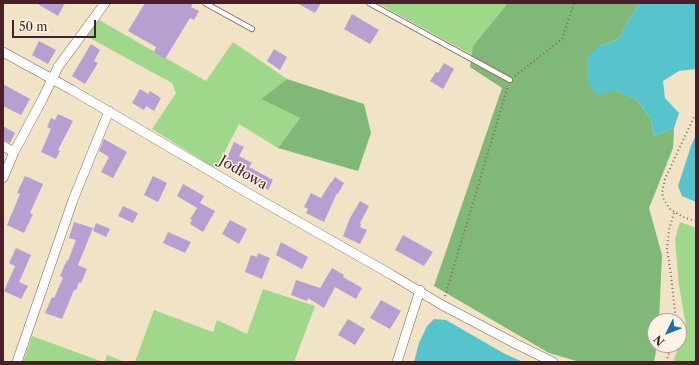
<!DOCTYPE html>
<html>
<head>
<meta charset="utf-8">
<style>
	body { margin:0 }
	#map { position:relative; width:699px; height:365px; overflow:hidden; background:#f1e3c6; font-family:"Libre Caslon Text",serif }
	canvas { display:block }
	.frame { position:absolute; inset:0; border:4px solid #4a1f2b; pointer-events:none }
	.north { position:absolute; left:647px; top:313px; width:40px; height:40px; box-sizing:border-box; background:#fcf5e5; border:1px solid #b59f9b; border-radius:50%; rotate:227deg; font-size:11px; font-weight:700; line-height:16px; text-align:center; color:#4a1f2b }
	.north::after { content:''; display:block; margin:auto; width:14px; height:18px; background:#1f6fb2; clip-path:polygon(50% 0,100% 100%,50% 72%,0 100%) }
	.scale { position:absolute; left:12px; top:20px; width:84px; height:18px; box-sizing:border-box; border:2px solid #4a1f2b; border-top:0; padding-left:5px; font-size:12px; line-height:14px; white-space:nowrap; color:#4a1f2b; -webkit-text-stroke:3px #fcf5e5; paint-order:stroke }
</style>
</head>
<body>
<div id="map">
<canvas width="699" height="365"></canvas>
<div class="frame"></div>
<div class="north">N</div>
<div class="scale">50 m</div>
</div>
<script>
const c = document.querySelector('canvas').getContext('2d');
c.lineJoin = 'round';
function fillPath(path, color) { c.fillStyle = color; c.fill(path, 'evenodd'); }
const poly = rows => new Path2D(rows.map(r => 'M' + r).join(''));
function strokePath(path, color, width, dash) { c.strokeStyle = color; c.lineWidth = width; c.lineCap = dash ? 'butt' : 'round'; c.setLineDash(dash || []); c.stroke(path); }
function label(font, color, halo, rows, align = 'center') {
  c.font = font + ' "Libre Caslon Text",serif'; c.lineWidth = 3; c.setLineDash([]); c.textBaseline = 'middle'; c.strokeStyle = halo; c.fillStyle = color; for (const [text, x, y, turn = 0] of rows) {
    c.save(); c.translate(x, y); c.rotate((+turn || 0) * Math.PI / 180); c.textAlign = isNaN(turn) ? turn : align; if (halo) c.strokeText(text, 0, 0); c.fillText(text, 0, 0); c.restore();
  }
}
fillPath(poly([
	[377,3,508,3,474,46,472,55],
	[99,20,206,81,233,42,287,79,261,99,300,118,278,148,239,124,216,169,152,129,176,93,172,83,86,36],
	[680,222,696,228,696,362,673,362,686,326,679,286,675,239],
	[263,289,315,306,294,362,135,362,154,310,213,332,217,320,247,334],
	[32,336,103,362,23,362],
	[107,355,125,362,105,362]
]), '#9fd88b');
fillPath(poly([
	[508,3,640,3,629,19,619,39,599,46,614,90,636,99,651,119,654,136,674,128,673,148,649,208,662,255,659,321,655,321,655,345,657,345,654,362,580,362,549,353,434,286,502,88,470,67,473,46],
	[287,79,364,104,371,133,358,171,278,148,300,118,261,99]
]), '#7fb877');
fillPath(poly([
	[640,3,696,3,696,69,679,71,663,81,665,98,679,113,674,128,654,136,651,119,636,99,614,90,597,95,587,81,587,57,599,46,619,39,629,19],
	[696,135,696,202,682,196,678,186,691,146],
	[434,319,446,320,505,354,523,362,414,362,419,343,427,326]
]), '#57c4cd');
fillPath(poly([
	[36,3,65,3,58,16],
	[145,3,193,3,191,7,199,11,194,20,190,18,165,59,154,52,156,47,128,31],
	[297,3,321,3,315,13],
	[352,14,379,30,370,44,344,29],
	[39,41,56,50,48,64,32,55],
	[91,44,100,50,94,61,98,63,85,84,72,76],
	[274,49,287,57,280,70,267,61],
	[444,63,454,69,443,89,430,81,436,72,438,73],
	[3,84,30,99,21,115,3,106],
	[140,89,148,94,150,91,161,98,154,111,146,106,144,110,132,103],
	[58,114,73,121,58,150,60,151,56,159,41,152,51,129,47,127,51,118,55,120],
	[3,126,15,133,10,143,3,140],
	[104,139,127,152,113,178,101,172,109,157,99,151],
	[234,142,244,147,239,156,252,163,249,167,273,180,268,190,224,165],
	[25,176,43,184,30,213,33,214,24,233,7,225,20,194,17,193],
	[153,176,167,183,158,202,144,195],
	[335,177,344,183,338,194,337,193,324,222,306,213,308,209,304,207,311,193,321,198,331,182,332,182],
	[183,184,204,196,200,203,215,211,203,232,190,224,192,220,190,219,197,208,177,196],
	[360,201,369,206,360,223,361,224,360,227,367,230,360,244,343,236,350,218],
	[123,206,138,213,133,223,118,216],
	[230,220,247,229,239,244,222,234],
	[74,222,93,228,78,265,87,269,81,283,79,282,76,290,74,290,62,319,45,313,52,297,54,298,63,278,60,276,67,260,68,261,76,240,69,238],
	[96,223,110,229,106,237,93,231],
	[168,232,191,242,185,253,163,243],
	[403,235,433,252,424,266,395,250],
	[281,242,308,257,302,269,276,255],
	[16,248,31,255,19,282,28,286,21,299,4,291,15,266,9,263],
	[258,253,270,258,262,279,245,272,251,255,257,257],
	[332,268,344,275,343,277,362,288,356,299,335,287,324,308,308,298,307,301,291,295,296,280,320,288],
	[381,300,401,311,390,329,370,318],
	[348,319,365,329,355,345,338,335]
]), '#b79fd1');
const lane = poly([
	[205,3,252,29],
	[369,3,510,80]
]);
const street = poly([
	[3,52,72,90,246,192,392,275,442,305,516,344,553,362],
	[3,146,14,152],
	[3,178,14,152,42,100,58,67,105,3],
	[17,362,73,200,109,111],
	[397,362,420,290]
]);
strokePath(lane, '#846461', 6);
strokePath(street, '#846461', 10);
strokePath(poly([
	[515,76,562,39,574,3],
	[696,114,693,119,665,179,662,193,664,200,670,209,685,218,696,221],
	[674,213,669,230,667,249,671,275,676,321],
	[445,296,508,86],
	[666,362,672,345]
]), '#846461', 2, [1, 3]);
strokePath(lane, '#fff', 4.5);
strokePath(street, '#fff', 9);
label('14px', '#4a1f2b', '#fcf5e5', [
	["Jodłowa",243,173,30]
]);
</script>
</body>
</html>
